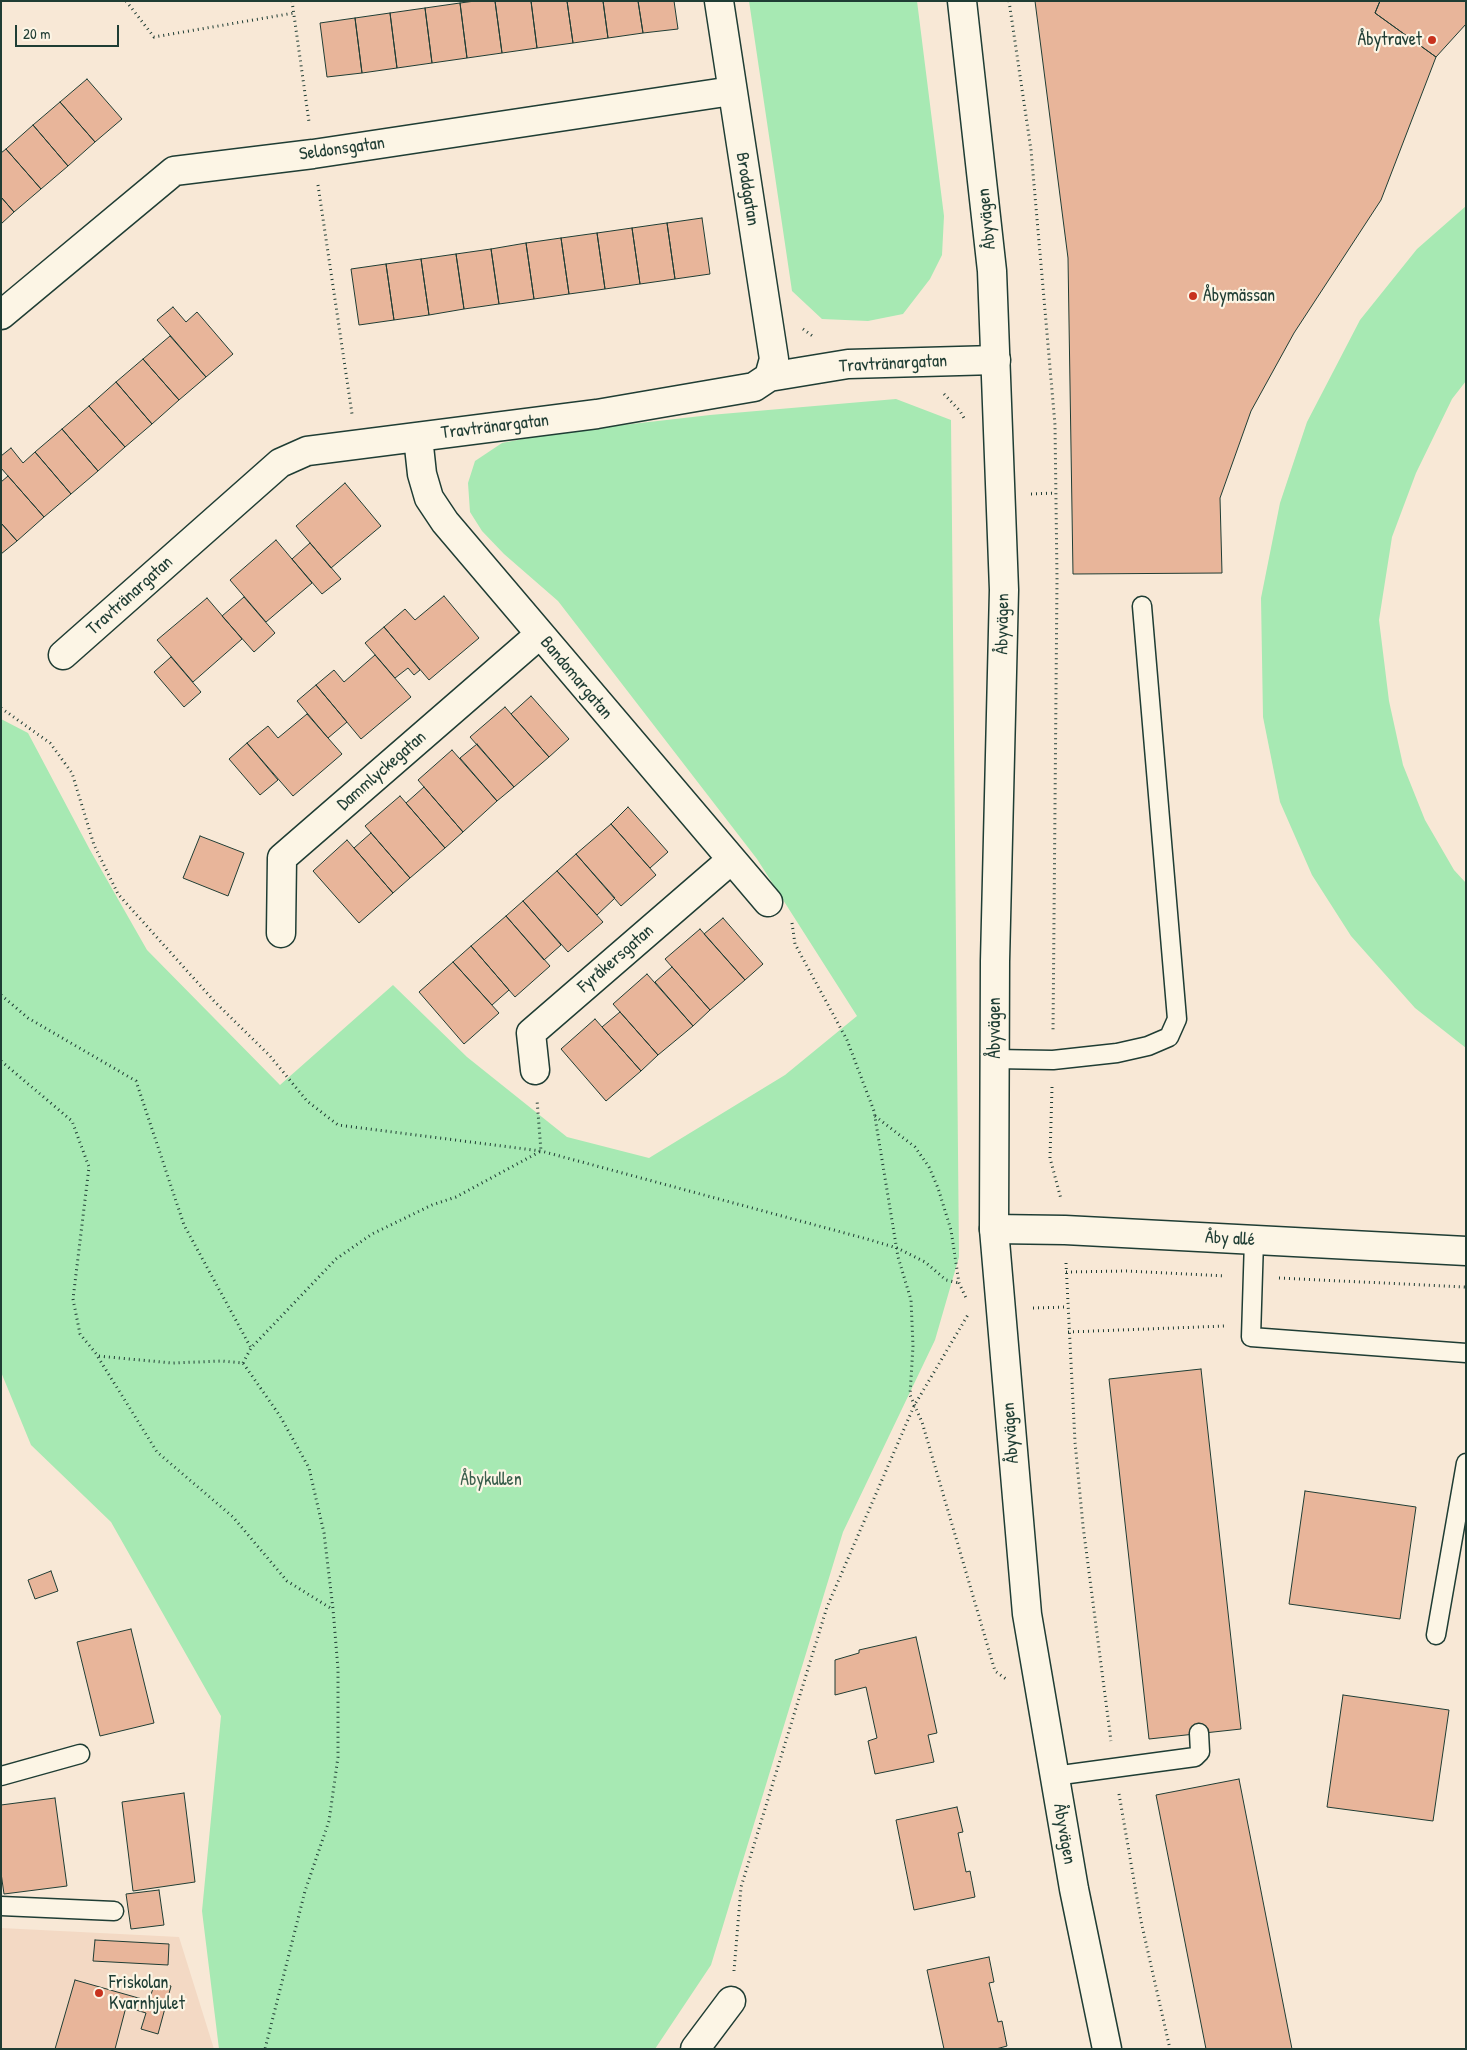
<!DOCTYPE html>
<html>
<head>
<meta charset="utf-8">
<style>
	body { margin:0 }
	#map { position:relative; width:1467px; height:2050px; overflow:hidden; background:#f8e8d6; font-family:"Patrick Hand",sans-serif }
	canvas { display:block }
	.frame { position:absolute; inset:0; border:2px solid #1f3d34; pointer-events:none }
	.scale { position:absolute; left:15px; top:25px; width:104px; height:22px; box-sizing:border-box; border:2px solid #1f3d34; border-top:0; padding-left:6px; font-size:15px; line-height:18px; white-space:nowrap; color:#1f3d34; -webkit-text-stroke:4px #fcf5e5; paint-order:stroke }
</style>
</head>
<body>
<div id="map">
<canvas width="1467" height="2050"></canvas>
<div class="frame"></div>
<div class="scale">20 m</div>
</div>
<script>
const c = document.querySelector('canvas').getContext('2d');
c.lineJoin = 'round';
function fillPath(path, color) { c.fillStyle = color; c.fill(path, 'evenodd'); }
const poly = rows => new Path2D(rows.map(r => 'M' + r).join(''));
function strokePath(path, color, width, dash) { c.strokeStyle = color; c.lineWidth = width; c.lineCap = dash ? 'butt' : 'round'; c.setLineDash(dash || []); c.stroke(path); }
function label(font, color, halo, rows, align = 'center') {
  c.font = font + ' "Patrick Hand",sans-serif'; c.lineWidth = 4.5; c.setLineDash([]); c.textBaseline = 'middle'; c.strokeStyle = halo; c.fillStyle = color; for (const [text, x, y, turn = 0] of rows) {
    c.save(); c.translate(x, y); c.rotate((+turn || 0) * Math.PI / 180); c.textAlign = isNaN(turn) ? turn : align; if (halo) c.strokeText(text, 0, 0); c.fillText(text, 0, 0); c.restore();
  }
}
fillPath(poly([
	[1,1928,179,1937,214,2049,1,2049]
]), '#f3d9c4');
fillPath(poly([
	[749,1,917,1,944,216,942,255,930,279,903,314,868,321,822,319,792,291],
	[1466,206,1466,381,1452,399,1416,473,1392,537,1379,620,1389,701,1403,765,1425,820,1454,870,1466,883,1466,1048,1415,1008,1351,936,1312,875,1280,802,1263,717,1261,598,1280,503,1307,422,1360,320,1417,249],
	[896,399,951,420,959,1257,935,1340,843,1532,711,1965,655,2049,219,2049,202,1911,221,1716,111,1522,31,1445,1,1372,1,719,28,733,90,850,147,950,280,1085,393,985,467,1057,567,1137,649,1158,785,1075,857,1016,757,859,558,601,504,554,482,531,470,512,468,483,475,461,502,443,553,433,710,415]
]), '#a7e9b3');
const building = poly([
	[475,1,495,1,502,53,467,58,460,3,475,1],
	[495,1,531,1,537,48,502,53,495,1],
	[531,1,567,1,573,43,537,48,531,1],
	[567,1,603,1,608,38,573,43,567,1],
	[603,1,638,1,643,33,608,38,603,1],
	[638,1,674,1,678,29,643,33,638,1],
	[1035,1,1380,1,1375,13,1436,57,1381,200,1294,333,1251,411,1220,498,1222,573,1073,574,1068,258,1035,1],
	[1380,1,1466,1,1466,24,1436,57,1375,13,1380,1],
	[460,3,467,58,432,63,425,8,460,3],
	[425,8,432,63,397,68,390,13,425,8],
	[390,13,397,68,362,73,355,18,390,13],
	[355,18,362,73,327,77,320,23,355,18],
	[87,79,122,119,95,142,60,102,87,79],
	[60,102,95,142,68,166,33,125,60,102],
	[33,125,68,166,41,189,6,149,33,125],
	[6,149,41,189,14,212,1,197,1,153,6,149],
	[1,197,14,212,1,224,1,197],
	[702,218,710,274,675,279,667,223,702,218],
	[667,223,675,279,640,284,632,228,667,223],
	[632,228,640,284,605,289,597,233,632,228],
	[597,233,605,289,569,294,561,238,597,233],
	[561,238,569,294,534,299,526,243,561,238],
	[526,243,534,299,499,304,491,249,526,243],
	[491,249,499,304,464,309,456,254,491,249],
	[456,254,464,309,429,315,421,259,456,254],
	[421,259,429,315,394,320,386,264,421,259],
	[386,264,394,320,359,325,351,269,386,264],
	[173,307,186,322,197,312,233,354,206,377,157,320,173,307],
	[170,336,206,377,179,400,143,359,170,336],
	[143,359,179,400,152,424,116,382,143,359],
	[116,382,152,424,125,447,89,406,116,382],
	[89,406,125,447,98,471,62,429,89,406],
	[62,429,98,471,71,494,35,452,62,429],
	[11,448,23,463,35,452,71,494,44,517,1,468,1,456,11,448],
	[8,476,44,517,17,541,1,523,1,482,8,476],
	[345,483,381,526,331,568,296,526,345,483],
	[1,523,17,541,1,554,1,523],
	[276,540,312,583,266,622,230,580,276,540],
	[310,543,341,579,322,594,292,559,310,543],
	[444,596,479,638,429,680,384,627,405,609,415,620,444,596],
	[244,597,275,633,254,652,222,616,244,597],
	[207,598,242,639,193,682,157,640,207,598],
	[384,627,420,670,414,675,408,668,395,678,365,643,384,627],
	[375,655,411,697,361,739,316,685,334,670,344,682,375,655],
	[171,657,201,692,184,707,154,672,171,657],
	[316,685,347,722,328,738,297,701,316,685],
	[531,696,569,739,549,757,511,714,531,696],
	[505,707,549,757,514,787,470,737,505,707],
	[307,714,342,754,293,796,247,743,268,726,278,738,307,714],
	[247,743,278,780,260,795,229,759,247,743],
	[477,744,514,787,497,801,460,758,477,744],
	[452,750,497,801,463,832,418,780,452,750],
	[424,787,463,832,445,848,406,803,424,787],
	[400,796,445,848,410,878,365,826,400,796],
	[628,807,668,852,650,868,611,824,628,807],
	[611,824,656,875,621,906,576,854,611,824],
	[371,833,410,878,393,893,354,848,371,833],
	[200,836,244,853,228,896,183,878,200,836],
	[347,840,393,893,359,923,313,871,347,840],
	[576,854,615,898,597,915,557,871,576,854],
	[557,871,603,922,568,952,523,901,557,871],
	[523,901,561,945,544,960,506,916,523,901],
	[506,916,550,966,515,997,471,946,506,916],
	[723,918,763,964,745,980,704,934,723,918],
	[700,929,745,980,710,1010,665,959,700,929],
	[471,946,509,990,492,1005,453,962,471,946],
	[453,962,499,1013,464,1044,419,992,453,962],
	[672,967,710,1010,693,1026,655,982,672,967],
	[647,974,693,1026,658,1055,613,1004,647,974],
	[620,1012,658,1055,641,1071,602,1027,620,1012],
	[595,1019,641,1071,606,1101,561,1049,595,1019],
	[1201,1369,1241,1729,1149,1739,1109,1379,1201,1369],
	[1305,1491,1416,1507,1400,1619,1289,1604,1305,1491],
	[51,1571,58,1591,35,1599,28,1580,51,1571],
	[131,1629,154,1723,100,1736,77,1642,131,1629],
	[916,1637,937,1733,928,1735,934,1762,875,1774,868,1741,877,1738,866,1687,835,1695,835,1660,859,1653,859,1650,916,1637],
	[1343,1695,1449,1710,1433,1821,1327,1807,1343,1695],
	[1239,1779,1292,2049,1206,2049,1156,1795,1239,1779],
	[184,1793,195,1882,133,1891,122,1802,184,1793],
	[55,1798,67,1886,4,1894,1,1873,1,1805,55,1798],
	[957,1807,963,1832,958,1833,966,1872,970,1871,975,1897,914,1910,896,1820,957,1807],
	[159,1890,164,1925,131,1929,126,1894,159,1890],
	[95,1940,169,1944,168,1965,93,1961,95,1940],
	[989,1957,994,1982,989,1983,998,2022,1002,2021,1007,2046,996,2049,944,2049,927,1970,989,1957],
	[75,1980,149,2001,155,1982,171,1986,158,2034,141,2029,146,2013,126,2007,115,2049,55,2049,75,1980]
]);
fillPath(building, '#e8b59a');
strokePath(building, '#1f3d34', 1);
const service = poly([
	[995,1059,1053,1060,1117,1053,1148,1046,1169,1037,1177,1019,1142,606],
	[1254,1240,1251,1337,1466,1353],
	[1436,1635,1466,1463],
	[1,1776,80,1754],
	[1054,1776,1195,1757,1200,1752,1199,1733],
	[1,1906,114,1911]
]);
const minor = poly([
	[719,1,774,359,769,377],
	[1,315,174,171,313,154,732,91],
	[418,437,422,474,429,498,445,522,768,902],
	[63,655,280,463,307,451,597,414,754,387,769,377,848,364,996,360],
	[281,933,282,858,539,635],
	[535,1070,531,1033,731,860],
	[994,1229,1065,1230,1466,1251],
	[695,2049,731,2001]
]);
const tertiary = poly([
	[962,1,992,271,1004,590,995,961,994,1229,1027,1614,1074,1889,1107,2049]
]);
strokePath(service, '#1f3d34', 21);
strokePath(minor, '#1f3d34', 31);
strokePath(tertiary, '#1f3d34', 31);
strokePath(poly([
	[126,1,154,37,294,13],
	[292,1,309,122],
	[1009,1,1031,150,1055,425,1057,579,1053,1033],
	[318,185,352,414],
	[803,329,814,337],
	[944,394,960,411,964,418],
	[1031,494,1056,493],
	[1,708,50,743,72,773,94,845,118,894,215,1002,270,1056,307,1101,338,1125,541,1151,867,1239,897,1248,925,1262,946,1280,959,1283],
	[792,923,795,944,847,1040,874,1111,898,1257,911,1300,913,1346,910,1395,922,1422,995,1671,1006,1679],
	[1,995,28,1018,136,1081,184,1225,251,1348],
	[1,1061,72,1121,89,1167,73,1299,80,1334,98,1356,172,1363,222,1361,243,1363,280,1416,309,1468,324,1533,333,1609,338,1669,338,1757,329,1821,305,1891,265,2049],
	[1052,1087,1050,1158,1061,1199],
	[875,1116,915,1147,929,1167,938,1188,951,1230,959,1283,967,1300],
	[1066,1263,1075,1442,1083,1526,1111,1741],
	[1066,1272,1126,1271,1225,1276],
	[1279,1278,1466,1287],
	[1033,1308,1067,1307],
	[1068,1332,1225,1326],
	[98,1357,157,1452,233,1517,287,1581,332,1609],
	[243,1363,251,1348,336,1259,372,1234,432,1205,456,1197,541,1151,537,1100],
	[1119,1794,1141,1921,1170,2049],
	[734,1971,741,1887,827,1607,914,1406,969,1313]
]), '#1f3d34', 3, [1, 4]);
strokePath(service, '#fcf5e5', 18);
strokePath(minor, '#fcf5e5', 28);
strokePath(tertiary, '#fcf5e5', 28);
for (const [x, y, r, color] of [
	[1432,40,5,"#c8321e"],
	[1193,296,5,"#c8321e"],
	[99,1993,5,"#c8321e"]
]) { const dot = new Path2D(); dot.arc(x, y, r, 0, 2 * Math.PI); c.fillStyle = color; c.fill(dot); strokePath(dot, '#fcf5e5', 2); }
label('18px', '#1f3d34', '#fcf5e5', [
	["Åbytravet",1422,40,"right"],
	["Åbymässan",1203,296],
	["Friskolan",109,1983],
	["Kvarnhjulet",109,2004]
], 'left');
label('18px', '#1f3d34', '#fcf5e5', [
	["Seldonsgatan",342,149,-8],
	["Broddgatan",747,189,81],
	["Åbyvägen",987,219,-96],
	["Travtränargatan",893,364,-3],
	["Travtränargatan",495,427,-7],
	["Travtränargatan",130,596,-42],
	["Åbyvägen",1003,624,-89],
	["Bandomargatan",576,678,50],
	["Dammlyckegatan",382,771,-41],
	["Fyråkersgatan",616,959,-41],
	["Åbyvägen",995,1028,-90],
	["Åby allé",1230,1239,3],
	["Åbyvägen",1011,1433,-94],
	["Åbyvägen",1064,1834,80]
]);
label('18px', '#3a5f4d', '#fcf5e5', [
	["Åbykullen",491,1480]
]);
</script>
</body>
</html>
